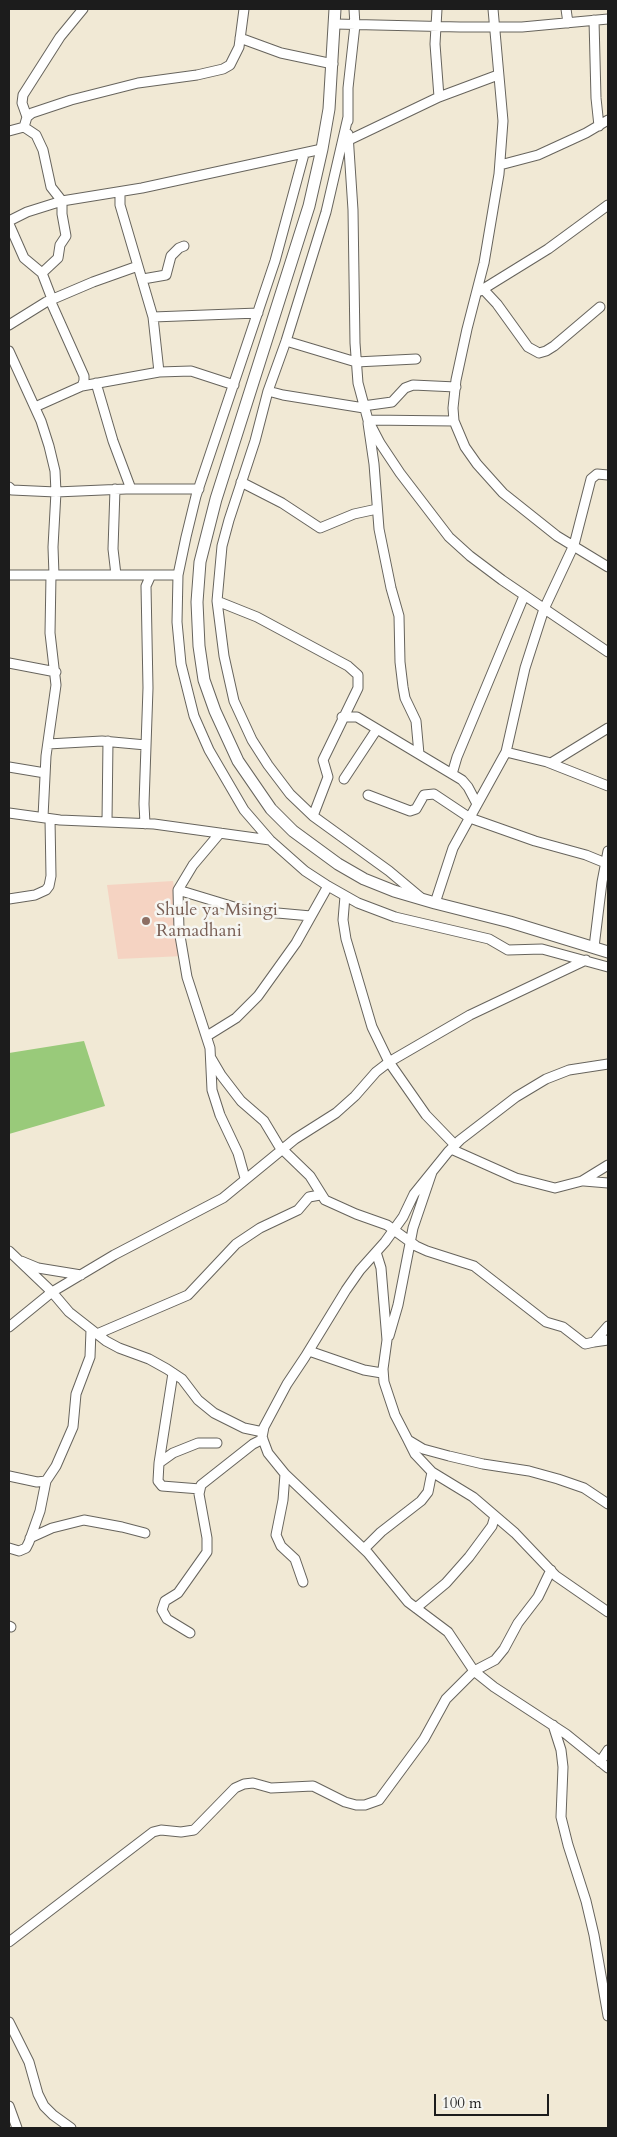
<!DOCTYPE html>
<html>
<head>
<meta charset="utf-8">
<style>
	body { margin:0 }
	#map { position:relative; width:617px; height:2137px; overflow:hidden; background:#f1e9d5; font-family:Cardo,serif }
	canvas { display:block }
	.frame { position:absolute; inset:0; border:10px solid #1c1c1c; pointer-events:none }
	.scale { position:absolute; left:434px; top:2094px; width:115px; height:22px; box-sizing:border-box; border:2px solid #1c1c1c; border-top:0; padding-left:6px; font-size:15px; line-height:18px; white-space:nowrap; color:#1c1c1c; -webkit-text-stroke:4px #f6f6f2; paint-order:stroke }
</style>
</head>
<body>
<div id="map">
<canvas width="617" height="2137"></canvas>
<div class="frame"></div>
<div class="scale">100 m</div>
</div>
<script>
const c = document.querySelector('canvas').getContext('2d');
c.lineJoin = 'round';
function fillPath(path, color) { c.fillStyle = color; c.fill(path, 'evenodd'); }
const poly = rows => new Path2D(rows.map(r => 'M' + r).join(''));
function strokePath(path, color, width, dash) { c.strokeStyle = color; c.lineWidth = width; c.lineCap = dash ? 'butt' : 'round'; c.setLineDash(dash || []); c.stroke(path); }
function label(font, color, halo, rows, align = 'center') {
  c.font = font + ' Cardo,serif'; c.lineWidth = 5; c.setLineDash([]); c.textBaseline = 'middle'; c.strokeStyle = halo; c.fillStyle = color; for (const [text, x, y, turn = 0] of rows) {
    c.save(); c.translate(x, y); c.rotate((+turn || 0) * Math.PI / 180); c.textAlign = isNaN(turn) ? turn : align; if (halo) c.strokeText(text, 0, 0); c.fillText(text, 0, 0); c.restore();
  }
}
fillPath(poly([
	[173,881,184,956,118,959,107,885]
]), '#f5d3c2');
fillPath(poly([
	[84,1041,105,1106,9,1134,9,1053]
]), '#99ca7a');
const minor = poly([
	[437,9,435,44,439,97],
	[493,9,503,121,499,174,484,263,467,329,456,380,453,408,454,421,465,447,477,464,503,493,557,536,608,567],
	[566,9,568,23],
	[594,20,596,98,599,126],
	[335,24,460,27,522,27,608,19],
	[240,38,281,53,333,64],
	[27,117,22,103,23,95,60,37,83,9],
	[348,117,326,212,286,341,268,391,255,441,229,520,222,546,217,601,224,656,234,701,252,740,268,765,290,794,313,816,389,871,420,897],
	[348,121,348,88,355,25,354,9],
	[24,127,27,117,32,113,71,100,138,83,197,75,223,69,230,65,239,47,244,9],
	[9,131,24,127,36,135,43,150,51,187,62,201,62,214,66,236,60,245,58,258,42,273,52,299],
	[348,134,353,210,355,343,358,383,368,420,380,443,400,473,449,537,470,556,502,580,608,652],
	[347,141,439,97,498,75],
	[304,154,275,261,196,496,186,537,178,575,177,622,181,664,194,716,209,750,244,810,270,840,305,871,328,886,358,903,395,917,489,939,508,950,542,949,608,967],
	[500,165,538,155,586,133,608,120],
	[120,192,120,205,153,317,159,372],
	[9,221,27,212,62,201,142,188,322,149],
	[9,224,24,258,42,273],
	[143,279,166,275,171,256,179,248,184,246],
	[483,289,497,304,528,347,539,353,546,351,554,346,600,307],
	[480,291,548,249,608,205],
	[153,317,258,313],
	[9,325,46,302,93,282,138,266],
	[286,341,356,362,416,359],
	[9,351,41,421,49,446,55,471,56,492,53,547,54,575],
	[96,383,113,441,131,489],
	[82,386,159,372,191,371,234,385],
	[268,391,283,395,364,408],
	[363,406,392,402,405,388,413,385,456,387],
	[35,407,82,386,84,381,84,376,50,300],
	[368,420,454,421],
	[368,423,374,464,379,529,391,588,399,616,400,662,403,687,405,698,416,721,419,754],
	[241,482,282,503,320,528,354,514,377,509],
	[9,487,12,490,56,492,126,489,199,489],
	[115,489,113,549,116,575],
	[9,575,178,575],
	[217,601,257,617,348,666,358,675,358,688,323,760,328,777,313,816],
	[9,663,56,672],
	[342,717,357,717,462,780,468,787,477,804],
	[48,744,102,741,146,745],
	[506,752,547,762,608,786],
	[551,763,608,728],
	[9,767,45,773],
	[452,774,457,757,524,596],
	[344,779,377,729],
	[368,795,410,811,416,809,424,795,434,794,470,818,535,841,586,855,608,864],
	[9,813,60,820,154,824,270,840],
	[43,817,46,756,56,685,50,633,51,575],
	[107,821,108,741],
	[145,824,144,804,148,688,146,586,151,575],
	[220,833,193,865,178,890,179,930,187,977,210,1048,212,1090,220,1115,238,1153,245,1178],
	[178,890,244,910,311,916],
	[345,896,343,920,346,939,372,1027,389,1062,426,1115,455,1145],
	[9,899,35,895,46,890,49,886,51,876,50,819],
	[435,903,453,848,506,752,525,668,544,609,574,545,591,479,597,474,608,475],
	[594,947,602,882,608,851],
	[207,1036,236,1018,258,996,296,943,328,886],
	[211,1058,221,1075,241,1101,264,1121,279,1146,310,1176,325,1200,356,1214,387,1225,416,1246,427,1251,474,1266,546,1322,563,1327,585,1344,594,1342,608,1326],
	[608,1064,569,1070,546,1079,516,1097,460,1140,448,1152,414,1194,403,1217,385,1242,360,1270,346,1290,305,1357,287,1384,264,1427,262,1437,268,1453,285,1474,368,1553,408,1602,448,1632,474,1671,494,1687,566,1734,608,1768],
	[451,1149,516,1178,555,1188,582,1181,608,1165],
	[584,1181,608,1183],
	[9,1251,52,1292,69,1312,106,1341,119,1348,149,1359,167,1369,182,1379,198,1400,214,1413,244,1428,263,1432],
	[376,1252,381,1268,387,1340,383,1369,384,1382,395,1415,408,1440,423,1449,449,1456,483,1464,529,1471,558,1479,584,1488,608,1504],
	[21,1261,38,1268,81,1275],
	[9,1327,52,1292,114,1255,223,1198,295,1139,336,1113,355,1096,376,1072,389,1062,470,1015,586,960],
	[97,1334,188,1295,236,1244,260,1228,298,1210,309,1197,320,1195],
	[389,1336,398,1305,413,1228,432,1172],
	[594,1342,608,1340],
	[309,1351,364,1370,382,1373],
	[408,1440,415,1454,432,1472,473,1497,515,1533,556,1576,608,1612],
	[159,1463,173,1373],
	[285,1474,283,1500,276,1535,281,1546,295,1559,303,1582],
	[9,1476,37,1482,46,1481],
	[200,1489,162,1486,158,1481,159,1463,173,1453,198,1443,217,1443],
	[30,1538,52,1528,84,1520,122,1527,145,1533],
	[9,1548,19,1551,26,1548,29,1542,40,1511,46,1481,56,1466,73,1427,76,1394,90,1357,91,1330],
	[364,1549,381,1532,421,1501,428,1492,432,1472],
	[416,1608,446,1583,469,1557,492,1526,495,1516],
	[9,1626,11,1627],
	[190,1633,167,1619,162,1610,165,1601,178,1593,207,1552,207,1538,199,1494,201,1485,253,1444,263,1439],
	[553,1725,561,1750,563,1767,561,1817,568,1845,586,1901,594,1935,608,2016],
	[600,1762,608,1750],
	[9,1942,153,1832,161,1830,181,1832,194,1830,235,1788,244,1784,253,1783,271,1788,313,1786,345,1802,356,1805,365,1805,379,1800,424,1739,446,1699,474,1671,495,1660,504,1649,518,1623,538,1597,551,1570],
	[9,2022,29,2062,38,2094,44,2106,53,2115,71,2128],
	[9,2106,17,2128]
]);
const secondary = poly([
	[335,9,329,109,322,149,309,206,216,499,200,562,197,602,199,646,204,680,215,711,238,761,271,809,293,831,338,864,364,879,394,891,435,903,510,922,608,952]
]);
strokePath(minor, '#67645d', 11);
strokePath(secondary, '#67645d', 13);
strokePath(minor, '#fff', 9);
strokePath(secondary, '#fff', 11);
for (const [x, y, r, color] of [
	[146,921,5,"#8d6e63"]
]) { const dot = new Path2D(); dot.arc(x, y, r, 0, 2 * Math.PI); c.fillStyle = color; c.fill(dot); strokePath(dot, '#f6f6f2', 2); }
label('18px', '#785e54', '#f6f6f2', [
	["Shule ya Msingi",156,911],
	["Ramadhani",156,932]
], 'left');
</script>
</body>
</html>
